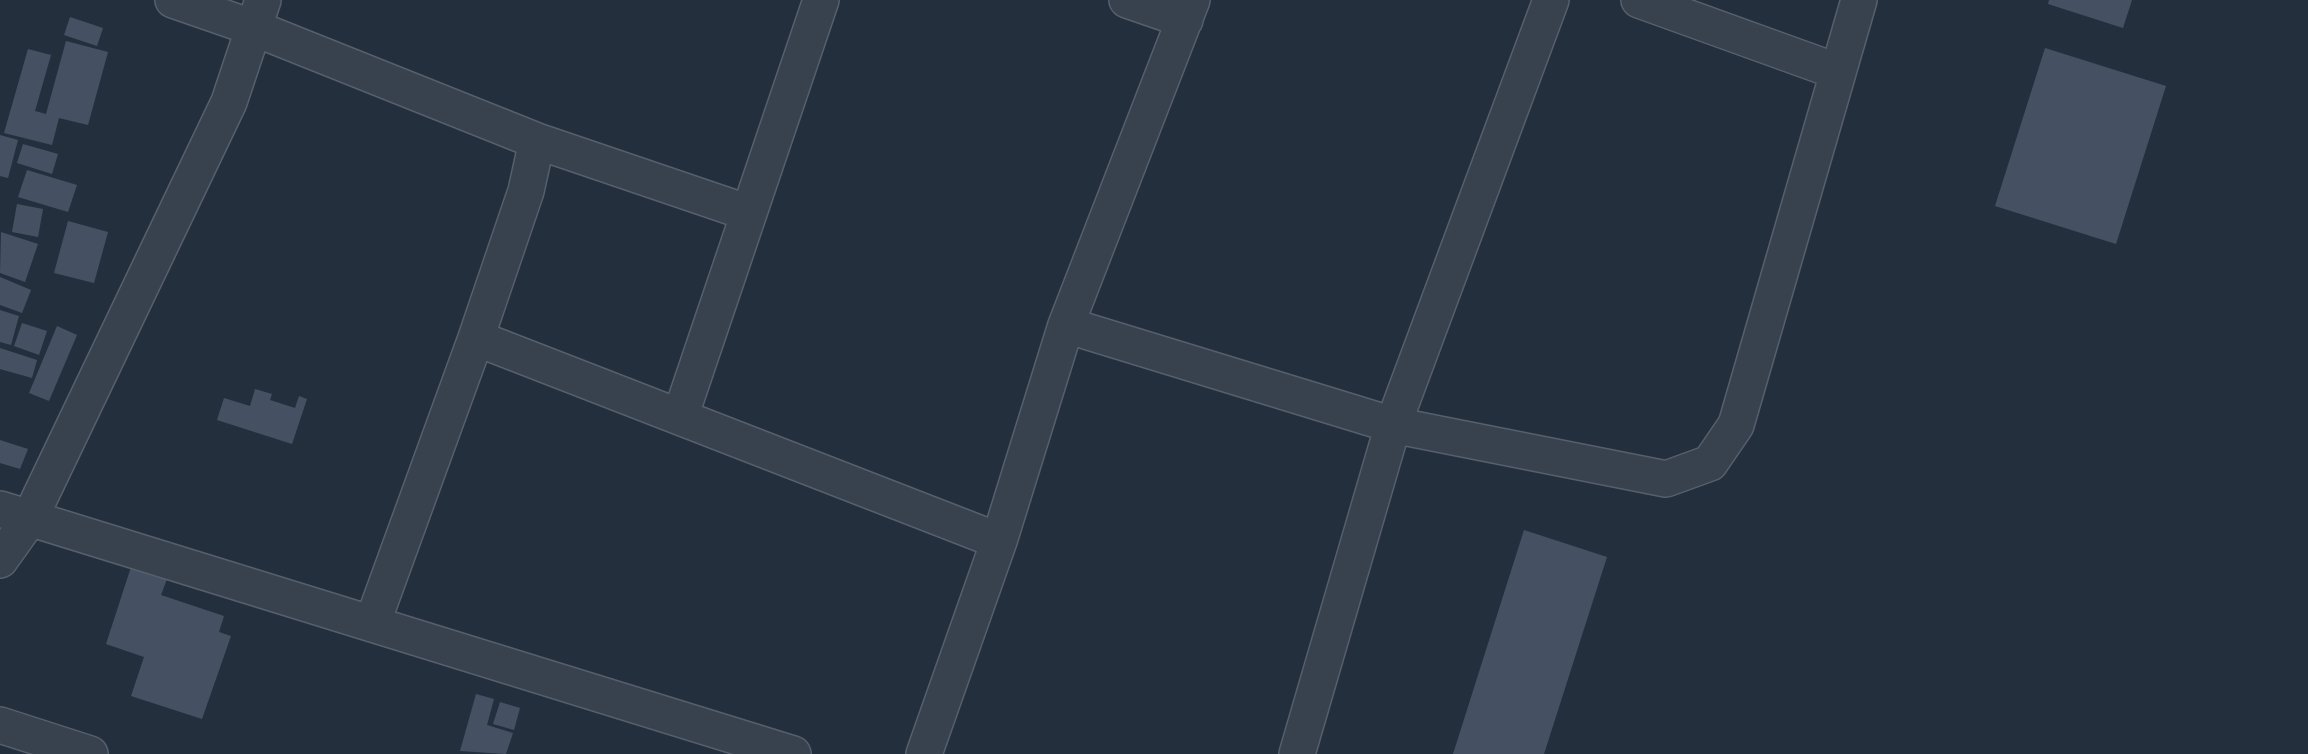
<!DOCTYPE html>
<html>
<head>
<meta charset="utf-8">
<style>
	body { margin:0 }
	canvas { display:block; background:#242f3e }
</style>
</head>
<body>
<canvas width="2308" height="754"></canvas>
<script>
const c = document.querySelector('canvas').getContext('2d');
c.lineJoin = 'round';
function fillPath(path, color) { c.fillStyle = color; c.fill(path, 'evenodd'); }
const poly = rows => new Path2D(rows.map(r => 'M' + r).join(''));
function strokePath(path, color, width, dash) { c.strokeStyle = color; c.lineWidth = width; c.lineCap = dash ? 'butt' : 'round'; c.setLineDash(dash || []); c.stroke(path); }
fillPath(poly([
	[2049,0,2132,0,2123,28,2048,4],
	[70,17,103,28,97,46,64,35],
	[66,41,108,52,88,125,59,118,52,145,4,133,28,49,51,55,35,111,46,114],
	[2045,48,2166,86,2116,244,1995,206],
	[0,135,18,140,8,178,0,176],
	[23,144,58,154,52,174,17,163],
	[27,170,77,185,68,212,18,197],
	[17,204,43,209,38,237,12,232],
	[68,221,108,232,94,283,54,273],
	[1,232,38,244,25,282,0,273],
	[0,277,31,290,22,313,0,305],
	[0,310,19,316,11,345,0,342],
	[22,323,47,331,39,355,14,346],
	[57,326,77,335,49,401,29,393],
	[0,348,37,360,32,378,0,369],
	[255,389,272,394,270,400,295,408,299,396,307,399,292,444,217,420,224,398,250,406],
	[0,440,28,449,20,469,0,463],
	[1524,530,1607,557,1544,754,1453,754],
	[131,567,167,579,161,595,224,616,219,632,231,636,202,719,131,696,144,657,106,644],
	[476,694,494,699,487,725,513,733,506,754,460,751],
	[500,702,520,708,514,730,493,724]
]), '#455162');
const minor = poly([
	[173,0,254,28,537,141,749,213],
	[1127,0,1185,20],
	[1639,0,1836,71],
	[1066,325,1393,425,1666,479,1710,463,1736,425,1859,0],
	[476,338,999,541],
	[680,417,821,0],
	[0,509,793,754],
	[0,560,30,518,229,102,263,0],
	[372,624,476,338,526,191,537,141],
	[0,725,90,754],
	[924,754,999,541,1066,325,1192,0],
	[1297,754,1393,425,1551,0]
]);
strokePath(minor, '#565f6c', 38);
strokePath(minor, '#38414e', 35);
</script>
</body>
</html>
